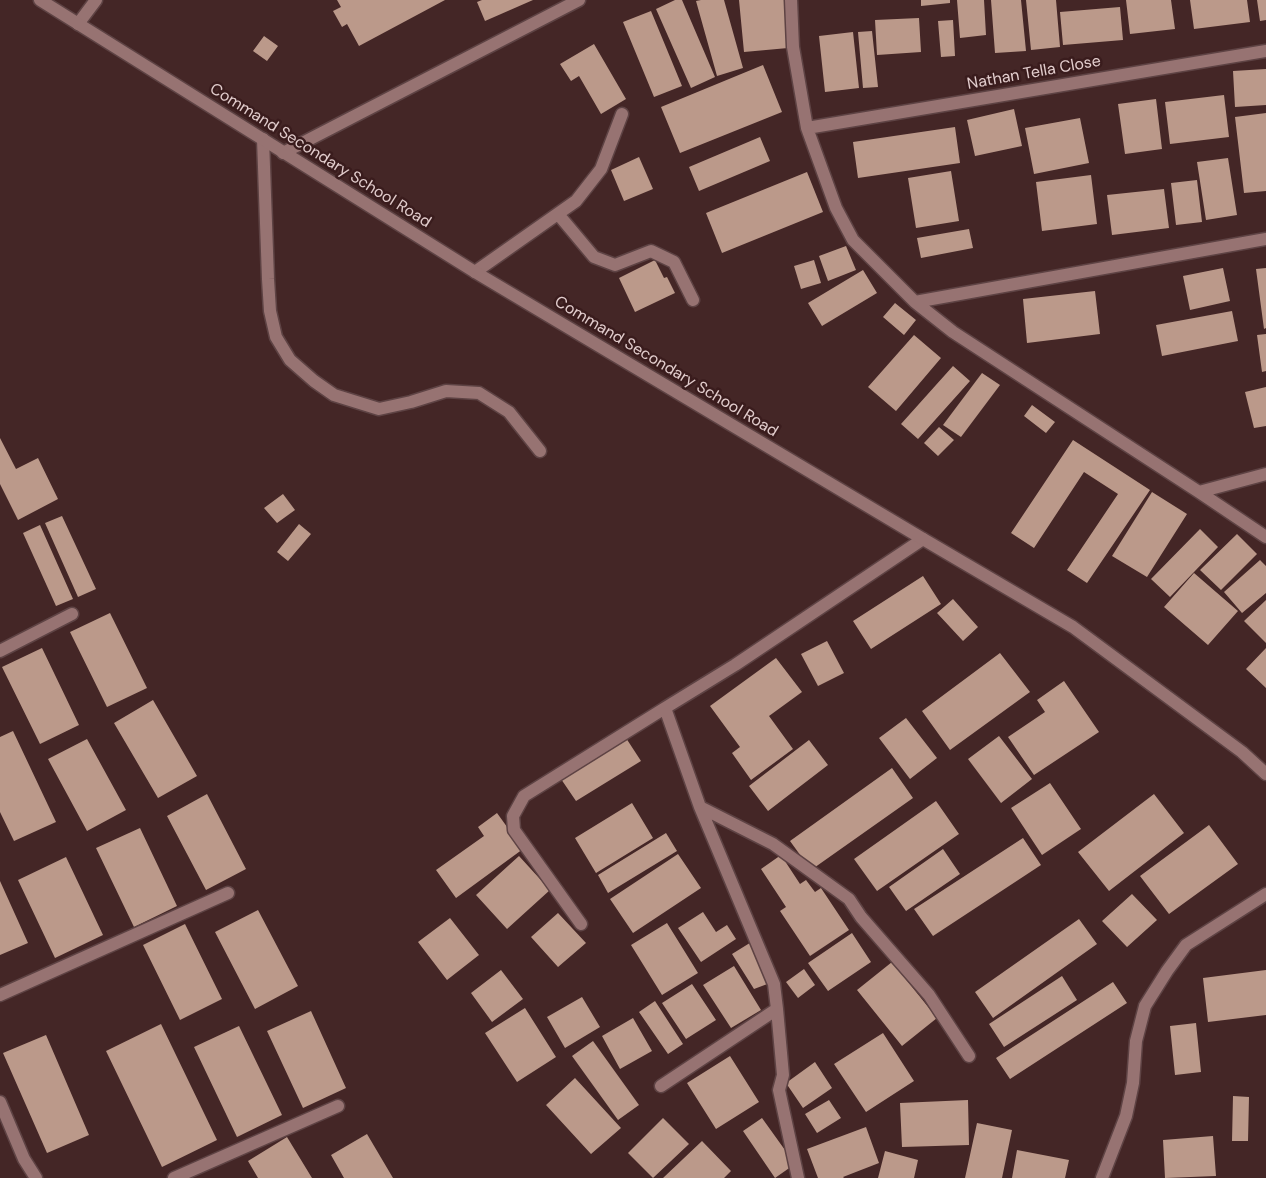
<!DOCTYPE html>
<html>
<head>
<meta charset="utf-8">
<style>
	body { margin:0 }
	canvas { display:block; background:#442626 }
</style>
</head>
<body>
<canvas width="1266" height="1178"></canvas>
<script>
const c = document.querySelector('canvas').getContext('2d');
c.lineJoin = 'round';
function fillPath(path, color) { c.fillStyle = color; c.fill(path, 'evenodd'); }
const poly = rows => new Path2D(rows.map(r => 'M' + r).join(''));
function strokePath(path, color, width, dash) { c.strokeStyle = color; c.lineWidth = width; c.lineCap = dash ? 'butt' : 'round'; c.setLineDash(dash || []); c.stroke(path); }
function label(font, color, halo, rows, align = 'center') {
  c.font = font + ' "DM Sans",sans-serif'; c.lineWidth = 5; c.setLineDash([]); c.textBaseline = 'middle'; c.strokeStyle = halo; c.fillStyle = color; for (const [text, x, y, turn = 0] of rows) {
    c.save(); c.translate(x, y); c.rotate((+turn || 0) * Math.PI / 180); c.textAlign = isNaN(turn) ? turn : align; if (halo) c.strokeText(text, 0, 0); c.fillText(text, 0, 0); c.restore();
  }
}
fillPath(poly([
	[337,0,445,0,359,46,347,24,342,27,333,11,341,7],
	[482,0,533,0,485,21,477,2],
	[675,0,682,0,715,77,691,88,656,9],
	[701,0,724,0,743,68,717,76,696,1],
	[739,0,784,0,788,48,744,52],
	[921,0,950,0,950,3,921,6],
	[957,0,984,0,986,35,960,38],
	[991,0,1021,0,1026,51,995,53],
	[1026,0,1056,0,1060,47,1031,50],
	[1126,0,1171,0,1175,29,1130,34],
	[1190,0,1247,0,1250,22,1194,29],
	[1257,0,1266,0,1266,20,1260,21],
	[1120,7,1123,40,1063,45,1060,12],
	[651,11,682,86,654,97,623,22],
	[919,18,921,52,877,55,875,20],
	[953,20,955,56,941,57,938,21],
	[872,31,878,87,863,88,858,32],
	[853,32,859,88,825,92,819,36],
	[264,36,278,46,267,61,253,51],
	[594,44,626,99,601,114,579,76,571,81,560,64],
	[763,65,782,112,680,153,661,107],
	[1266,69,1266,105,1235,107,1233,71],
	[1224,95,1229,137,1170,144,1165,102],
	[1156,99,1162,149,1125,154,1118,104],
	[1014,109,1022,146,975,156,967,120],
	[1266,113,1266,191,1244,193,1235,117],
	[1080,118,1089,163,1034,174,1025,128],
	[955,127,960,163,858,178,853,142],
	[760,137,770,161,699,191,689,167],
	[639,157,653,189,624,201,611,170],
	[1228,158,1237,215,1206,220,1197,162],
	[951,171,959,221,916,228,908,178],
	[807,172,823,212,722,253,706,213],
	[1091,175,1097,224,1042,231,1036,182],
	[1197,180,1202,222,1176,225,1171,183],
	[1164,189,1169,228,1112,235,1107,195],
	[969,229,973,248,921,258,917,238],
	[846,246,856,270,828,281,819,256],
	[655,260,664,278,667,277,675,293,635,312,619,278],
	[814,260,821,283,801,289,794,266],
	[1223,268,1230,301,1190,310,1183,276],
	[1266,268,1266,328,1264,329,1256,269],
	[863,270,877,293,822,326,808,303],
	[1095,291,1100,334,1027,343,1023,299],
	[895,303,916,320,904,335,883,317],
	[1232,311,1238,341,1162,356,1156,325],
	[1266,334,1266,371,1262,372,1257,335],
	[914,335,941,358,896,411,868,387],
	[953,366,970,381,918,439,901,424],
	[982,373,1000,385,961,437,943,425],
	[1266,387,1266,426,1254,428,1245,392],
	[1032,405,1055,422,1046,433,1024,416],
	[939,427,954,440,938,456,924,443],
	[0,438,16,469,38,458,58,499,18,520,0,484],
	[1073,440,1150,490,1087,583,1067,570,1118,494,1084,472,1034,548,1011,533],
	[1152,492,1187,514,1147,577,1112,556],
	[283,494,295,510,277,523,264,508],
	[62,516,96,589,78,597,45,523],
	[299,524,311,534,288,561,277,552],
	[40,525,73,599,56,606,23,533],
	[1200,529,1218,547,1170,597,1151,579],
	[1237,534,1257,554,1221,590,1200,570],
	[1260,560,1266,566,1266,593,1242,613,1224,592],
	[1194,573,1238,611,1208,645,1164,607],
	[923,576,941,604,871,649,853,621],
	[953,599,978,627,963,641,937,613],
	[1266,600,1266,643,1244,621],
	[110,613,147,688,107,707,70,632],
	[827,641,844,673,818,686,801,654],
	[42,648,79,725,40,744,2,667],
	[1266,648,1266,688,1246,669],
	[1000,653,1030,692,950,750,922,711],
	[776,658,802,692,769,716,793,749,751,780,732,753,740,747,710,706],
	[1064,681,1099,732,1034,775,1008,737,1045,712,1037,700],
	[153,700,197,776,158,798,114,723],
	[906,718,937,758,910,779,879,738],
	[13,731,56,822,14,841,0,812,0,737],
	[999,736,1032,779,1001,803,968,759],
	[626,738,641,761,576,801,561,779],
	[87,739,126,810,87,831,48,759],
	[809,740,828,765,768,811,749,786],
	[892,768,913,798,811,870,790,841],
	[1050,783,1081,829,1042,855,1011,808],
	[207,794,246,869,206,890,167,816],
	[1154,794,1184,833,1109,891,1078,852],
	[936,801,959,834,877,891,854,859],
	[632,803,653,838,596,873,575,838],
	[497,813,523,849,456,898,436,870,484,836,478,827],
	[1209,825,1238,864,1169,914,1140,876],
	[140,828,177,906,134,927,96,848],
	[666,833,677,851,608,893,598,875],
	[1023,838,1041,865,933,936,914,909],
	[943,849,960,874,906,911,889,887],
	[678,854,701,888,633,933,610,899],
	[781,855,800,884,806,880,815,892,821,888,849,930,810,956,780,911,786,907,761,869],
	[519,856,550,890,507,929,476,895],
	[66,857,103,935,55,958,18,880],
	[0,881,28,943,0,955],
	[1132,894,1157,920,1127,947,1102,921],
	[258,910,298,986,255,1009,215,932],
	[703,912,716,932,727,925,736,939,701,962,678,928],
	[558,913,586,943,558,967,531,937],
	[450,918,479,955,447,980,418,942],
	[1079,919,1097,944,993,1018,975,992],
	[667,923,698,973,662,995,631,945],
	[185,924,222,999,180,1020,143,945],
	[852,933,871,962,828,991,808,963],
	[753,941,770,983,754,989,732,954],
	[892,962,937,1018,902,1046,857,990],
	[734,966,761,1010,731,1028,703,985],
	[804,969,815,985,798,998,786,982],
	[501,970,523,999,492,1022,471,993],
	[1266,970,1266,1015,1208,1022,1203,978],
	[1062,976,1077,1000,1004,1047,989,1024],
	[1113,982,1127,1003,1010,1079,996,1058],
	[692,984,716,1020,686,1039,662,1003],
	[582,997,600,1027,565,1048,547,1017],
	[655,1001,683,1044,668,1054,639,1012],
	[525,1008,556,1057,517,1082,485,1033],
	[311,1011,346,1088,303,1108,267,1031],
	[633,1018,652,1051,620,1069,602,1036],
	[1196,1023,1201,1072,1175,1075,1170,1026],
	[161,1024,217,1140,162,1167,106,1051],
	[239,1026,282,1115,237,1137,194,1047],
	[883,1033,914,1081,866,1112,834,1064],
	[46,1035,89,1135,47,1153,3,1053],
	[593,1041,639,1105,618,1120,572,1056],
	[730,1056,759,1102,716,1129,687,1083],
	[815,1062,832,1088,803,1108,786,1083],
	[575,1078,621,1128,591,1154,546,1105],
	[1233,1096,1249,1097,1248,1141,1232,1141],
	[829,1100,841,1118,817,1133,805,1114],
	[968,1100,969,1145,902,1147,900,1103],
	[663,1118,689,1144,653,1178,628,1153],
	[762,1118,795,1164,775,1178,743,1131],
	[977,1123,1012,1130,1002,1178,965,1178],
	[866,1127,879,1163,843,1177,844,1178,818,1178,807,1149],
	[367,1134,393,1178,344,1178,331,1155],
	[1213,1136,1216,1176,1165,1178,1163,1140],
	[287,1137,312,1178,258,1178,248,1161],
	[702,1141,731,1171,724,1178,663,1178],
	[1017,1150,1069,1160,1065,1178,1012,1178],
	[885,1151,918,1160,914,1178,878,1178]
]), '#bb998a');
const lane = poly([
	[78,24,96,0]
]);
const street = poly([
	[791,0,793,47,807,128,836,208,853,240,915,302,953,332,1199,492,1266,537],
	[807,128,1266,51],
	[263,139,268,279,270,311,276,337,290,360,314,381,334,395,379,409,411,402,446,391,479,393,509,412,540,451],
	[283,153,579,0],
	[558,214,594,257,615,265,651,251,674,262,693,300],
	[475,272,576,201,601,169,622,114],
	[915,302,1266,239],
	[1199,492,1266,474],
	[0,651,72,614],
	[700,807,773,844,849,899,861,917,929,995,969,1056],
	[581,924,514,830,513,816,524,796,665,708],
	[0,995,228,893],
	[777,1009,783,1075,779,1090,798,1178],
	[661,1086,777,1009,774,984,700,807,665,708,735,665,923,539],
	[0,1102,24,1159,36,1178],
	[174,1178,338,1106],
	[1102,1178,1126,1116,1133,1083,1136,1041,1145,1006,1167,971,1186,945,1266,894]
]);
const secondary = poly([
	[40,0,475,272,923,539,1073,627,1242,752,1266,774]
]);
strokePath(lane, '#5e4344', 15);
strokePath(street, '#5e4344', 15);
strokePath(secondary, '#5e4344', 15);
strokePath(lane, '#977372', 12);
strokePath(street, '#977372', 12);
strokePath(secondary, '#977372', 12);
label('16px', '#e2cdcd', '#3a1c1d', [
	["Nathan Tella Close",1034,73,-10],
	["Command Secondary School Road",320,156,32],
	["Command Secondary School Road",666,367,31]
]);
</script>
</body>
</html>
